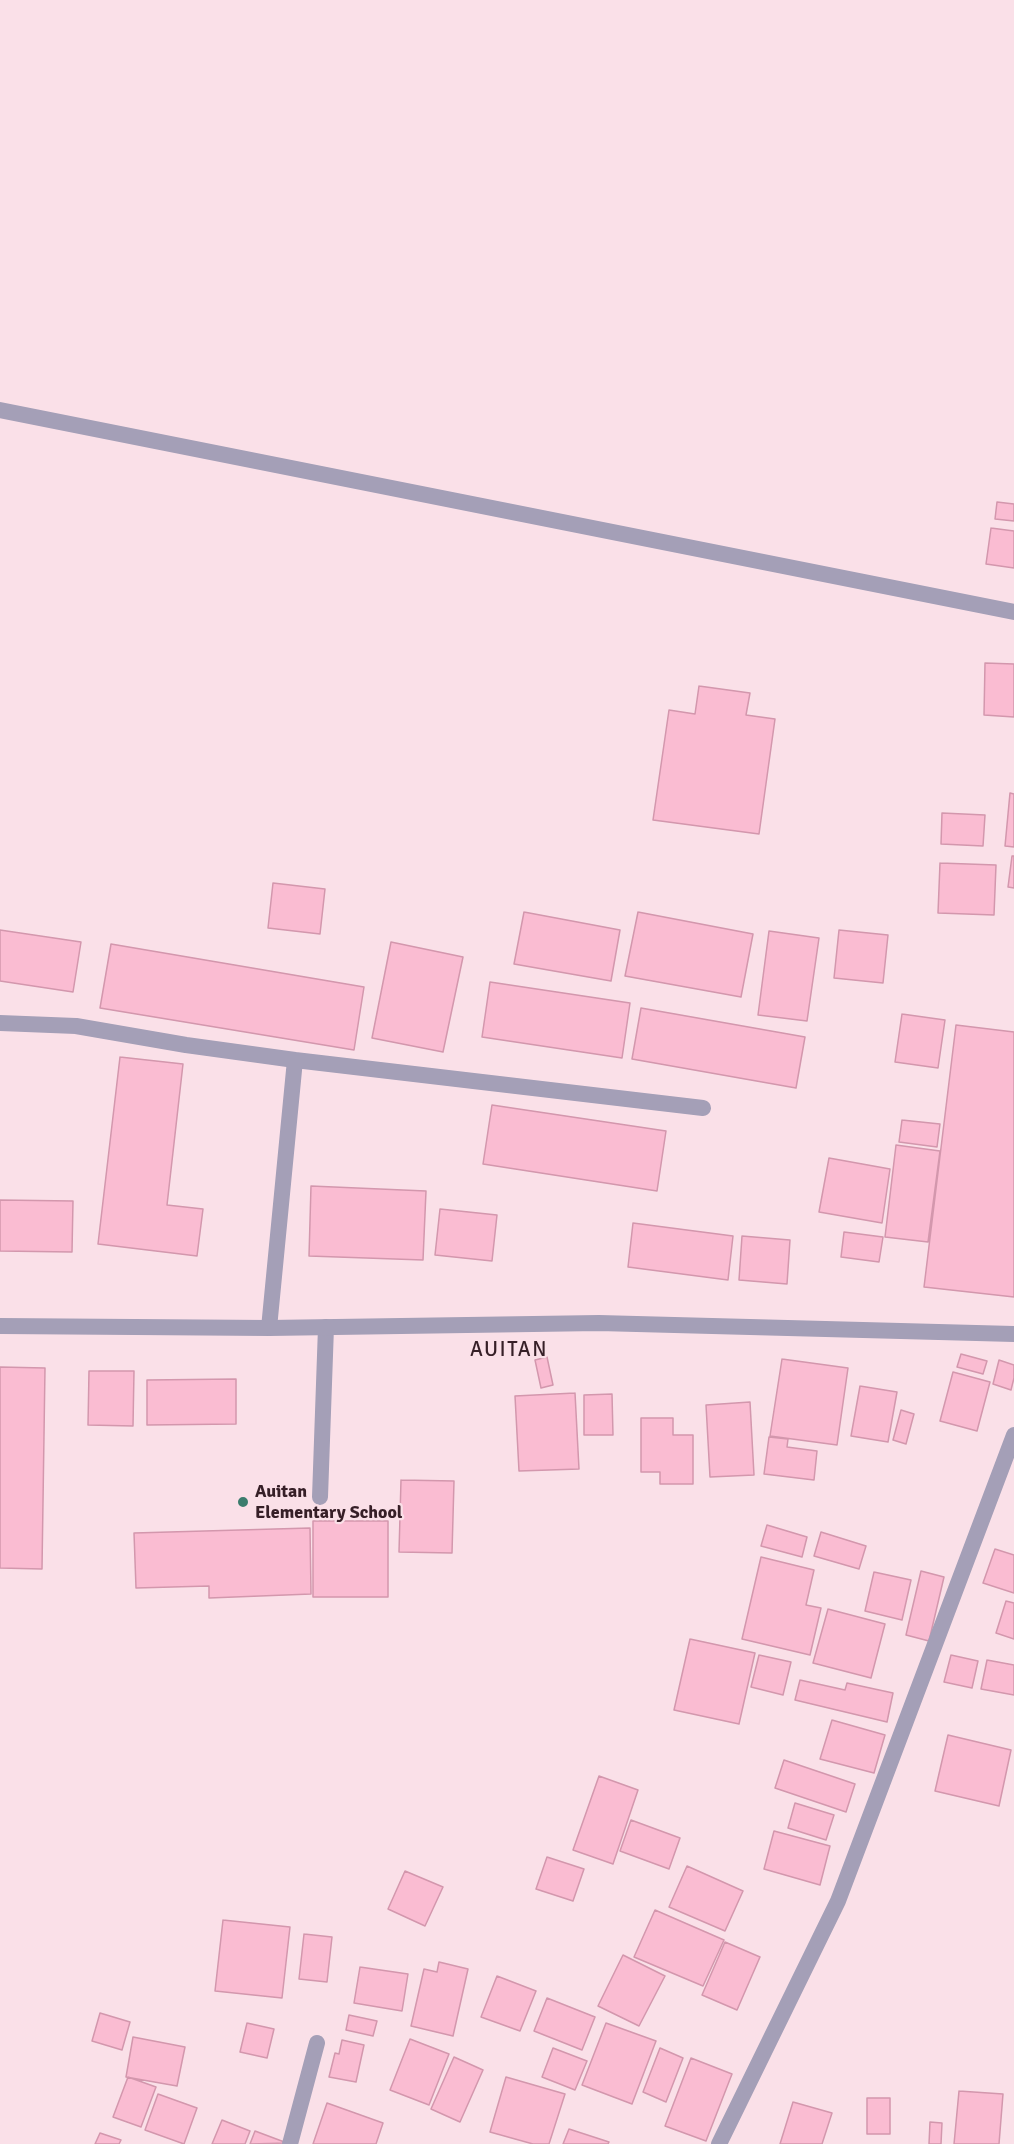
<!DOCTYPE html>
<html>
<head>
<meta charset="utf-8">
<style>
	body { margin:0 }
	canvas { display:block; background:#fae0e8 }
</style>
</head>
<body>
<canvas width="1014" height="2144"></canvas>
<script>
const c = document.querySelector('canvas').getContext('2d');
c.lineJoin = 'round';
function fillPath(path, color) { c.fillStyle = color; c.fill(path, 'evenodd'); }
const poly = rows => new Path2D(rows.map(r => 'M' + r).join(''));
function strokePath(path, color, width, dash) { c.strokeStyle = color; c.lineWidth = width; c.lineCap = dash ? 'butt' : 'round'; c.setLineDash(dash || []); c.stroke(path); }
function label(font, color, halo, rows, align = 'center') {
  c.font = font + ' Signika,sans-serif'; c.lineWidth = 4.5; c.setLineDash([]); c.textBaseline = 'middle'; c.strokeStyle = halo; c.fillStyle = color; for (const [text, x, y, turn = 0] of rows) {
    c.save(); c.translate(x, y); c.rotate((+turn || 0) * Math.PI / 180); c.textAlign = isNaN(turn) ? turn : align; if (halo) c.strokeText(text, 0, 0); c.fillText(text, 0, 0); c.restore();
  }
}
const building = poly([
	[997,502,1014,504,1014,521,995,519,997,502],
	[991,528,1014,531,1014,568,986,564,991,528],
	[985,663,1014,664,1014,717,984,715,985,663],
	[699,686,750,693,746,715,775,719,759,834,653,820,669,710,695,714,699,686],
	[1010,793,1014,794,1014,847,1005,846,1010,793],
	[942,813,985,815,983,846,941,844,942,813],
	[1012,856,1014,856,1014,888,1008,887,1012,856],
	[940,863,996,865,994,915,938,913,940,863],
	[273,883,325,889,320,934,268,928,273,883],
	[524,912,620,930,611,981,514,964,524,912],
	[638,912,753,934,741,997,625,976,638,912],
	[0,930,81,942,73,992,0,981,0,930],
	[839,930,888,935,883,983,834,978,839,930],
	[769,931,819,938,807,1021,758,1015,769,931],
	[391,942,463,957,443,1052,372,1038,391,942],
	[111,944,364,987,354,1050,100,1008,111,944],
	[490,982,630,1003,622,1058,482,1037,490,982],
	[641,1008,805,1037,796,1088,632,1059,641,1008],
	[902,1014,945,1020,938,1068,895,1062,902,1014],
	[956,1025,1014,1032,1014,1297,924,1287,956,1025],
	[120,1057,183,1064,167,1205,203,1209,197,1256,98,1244,120,1057],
	[492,1105,666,1131,657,1191,483,1164,492,1105],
	[902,1120,940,1124,937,1147,899,1142,902,1120],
	[896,1145,940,1151,928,1242,885,1237,896,1145],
	[829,1158,890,1169,882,1223,819,1212,829,1158],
	[311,1186,426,1191,423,1260,309,1256,311,1186],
	[0,1200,73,1201,72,1252,0,1251,0,1200],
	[440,1209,497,1215,492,1261,435,1255,440,1209],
	[633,1223,733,1236,728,1280,628,1267,633,1223],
	[844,1232,883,1237,879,1262,841,1257,844,1232],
	[742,1236,790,1240,787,1284,739,1280,742,1236],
	[961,1354,987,1361,983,1374,957,1367,961,1354],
	[547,1357,553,1385,541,1388,535,1360,547,1357],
	[782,1359,848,1368,837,1445,770,1436,782,1359],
	[999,1360,1014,1365,1014,1378,1011,1390,993,1384,999,1360],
	[0,1367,45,1368,42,1569,0,1568,0,1367],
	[89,1371,134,1371,133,1426,88,1425,89,1371],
	[953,1372,990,1382,977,1431,940,1421,953,1372],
	[236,1379,236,1424,147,1425,147,1380,236,1379],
	[860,1386,897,1392,888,1442,851,1436,860,1386],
	[575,1393,579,1469,519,1471,515,1396,575,1393],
	[612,1394,613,1435,584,1435,584,1395,612,1394],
	[750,1402,754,1475,710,1477,706,1405,750,1402],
	[901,1410,914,1414,906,1444,893,1440,901,1410],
	[641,1418,673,1418,673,1435,693,1435,693,1484,660,1484,660,1472,641,1472,641,1418],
	[769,1437,788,1439,787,1447,817,1451,814,1480,764,1474,769,1437],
	[401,1480,454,1481,452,1553,399,1552,401,1480],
	[313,1521,388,1521,388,1597,313,1597,313,1521],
	[767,1525,807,1537,802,1557,761,1546,767,1525],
	[310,1528,311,1594,209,1598,209,1586,136,1588,134,1533,310,1528],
	[821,1532,866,1546,859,1569,814,1556,821,1532],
	[995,1549,1014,1555,1014,1593,983,1583,995,1549],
	[761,1557,814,1570,806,1605,821,1608,810,1655,742,1639,761,1557],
	[921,1571,944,1577,929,1641,906,1635,921,1571],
	[874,1572,911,1580,902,1620,865,1611,874,1572],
	[1006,1601,1014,1603,1014,1639,996,1633,1006,1601],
	[828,1609,885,1624,871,1678,813,1663,828,1609],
	[690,1639,755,1653,739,1724,674,1710,690,1639],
	[759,1655,791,1662,783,1695,751,1687,759,1655],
	[951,1655,978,1661,972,1688,944,1682,951,1655],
	[987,1660,1014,1665,1014,1695,981,1689,987,1660],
	[800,1680,845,1690,847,1683,893,1693,887,1722,795,1700,800,1680],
	[832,1720,885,1735,874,1773,820,1759,832,1720],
	[948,1735,1011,1750,999,1806,935,1791,948,1735],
	[784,1760,855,1784,846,1812,775,1788,784,1760],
	[599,1776,638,1790,613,1864,573,1850,599,1776],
	[795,1803,834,1815,826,1840,788,1828,795,1803],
	[631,1820,680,1838,669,1869,620,1851,631,1820],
	[774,1831,830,1846,820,1885,764,1869,774,1831],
	[547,1857,584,1869,573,1901,536,1889,547,1857],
	[687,1866,743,1891,725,1931,669,1907,687,1866],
	[405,1871,443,1887,425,1926,388,1909,405,1871],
	[655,1910,724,1940,703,1986,634,1957,655,1910],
	[223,1920,290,1927,282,1998,215,1991,223,1920],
	[304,1934,332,1937,327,1982,299,1979,304,1934],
	[725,1942,760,1957,737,2010,702,1995,725,1942],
	[623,1955,665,1976,639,2026,598,2006,623,1955],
	[439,1962,468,1969,453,2036,411,2026,424,1969,437,1972,439,1962],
	[360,1967,408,1974,402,2011,354,2003,360,1967],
	[497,1976,536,1991,520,2031,481,2017,497,1976],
	[547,1998,595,2017,582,2050,534,2031,547,1998],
	[100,2013,130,2022,122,2050,92,2041,100,2013],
	[349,2015,377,2021,373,2036,346,2030,349,2015],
	[247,2023,274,2029,267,2058,240,2052,247,2023],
	[606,2023,656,2041,632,2104,582,2085,606,2023],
	[133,2037,185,2047,177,2086,126,2077,133,2037],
	[410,2039,449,2054,429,2105,390,2090,410,2039],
	[342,2040,364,2045,356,2082,329,2077,335,2053,339,2054,342,2040],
	[553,2048,587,2061,575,2090,542,2077,553,2048],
	[660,2048,683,2058,666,2102,643,2092,660,2048],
	[454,2057,483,2070,460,2122,431,2109,454,2057],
	[691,2058,732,2074,706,2141,665,2126,691,2058],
	[128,2077,156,2087,141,2127,113,2117,128,2077],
	[506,2077,565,2094,549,2144,533,2144,490,2132,506,2077],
	[959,2091,1003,2094,999,2144,954,2144,959,2091],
	[158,2094,197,2108,184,2144,145,2130,158,2094],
	[867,2098,890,2098,890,2134,867,2134,867,2098],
	[793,2102,832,2113,822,2144,780,2144,793,2102],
	[327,2103,383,2123,376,2144,313,2144,327,2103],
	[222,2120,250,2131,245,2144,212,2144,222,2120],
	[930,2122,942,2123,941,2144,929,2144,930,2122],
	[569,2129,609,2142,608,2144,563,2144,569,2129],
	[255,2131,287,2143,250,2144,255,2131],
	[100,2133,121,2140,119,2144,95,2144,100,2133]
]);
fillPath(building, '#fabcd2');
strokePath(building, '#d397ad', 1.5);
strokePath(poly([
	[0,1023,76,1026,186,1045,295,1060],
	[269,1328,295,1060,703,1108],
	[320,1497,326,1327]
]), '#a49fb7', 16);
strokePath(poly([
	[0,410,1014,612],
	[0,1326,269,1328,599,1323,1014,1334],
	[290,2144,317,2043],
	[719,2144,838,1901,1014,1435]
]), '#a49fb7', 16);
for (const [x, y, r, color] of [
	[243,1502,6,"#3b7c6d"]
]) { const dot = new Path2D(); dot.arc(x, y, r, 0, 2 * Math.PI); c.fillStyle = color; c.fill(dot); strokePath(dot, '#fae0e8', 2); }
label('bold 18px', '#361f27', '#fae0e8', [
	["Auitan",255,1492],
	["Elementary School",255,1513]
], 'left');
c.letterSpacing = '1.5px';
label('21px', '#361f27', '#fae0e8', [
	["AUITAN",509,1350]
]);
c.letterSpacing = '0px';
</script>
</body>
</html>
